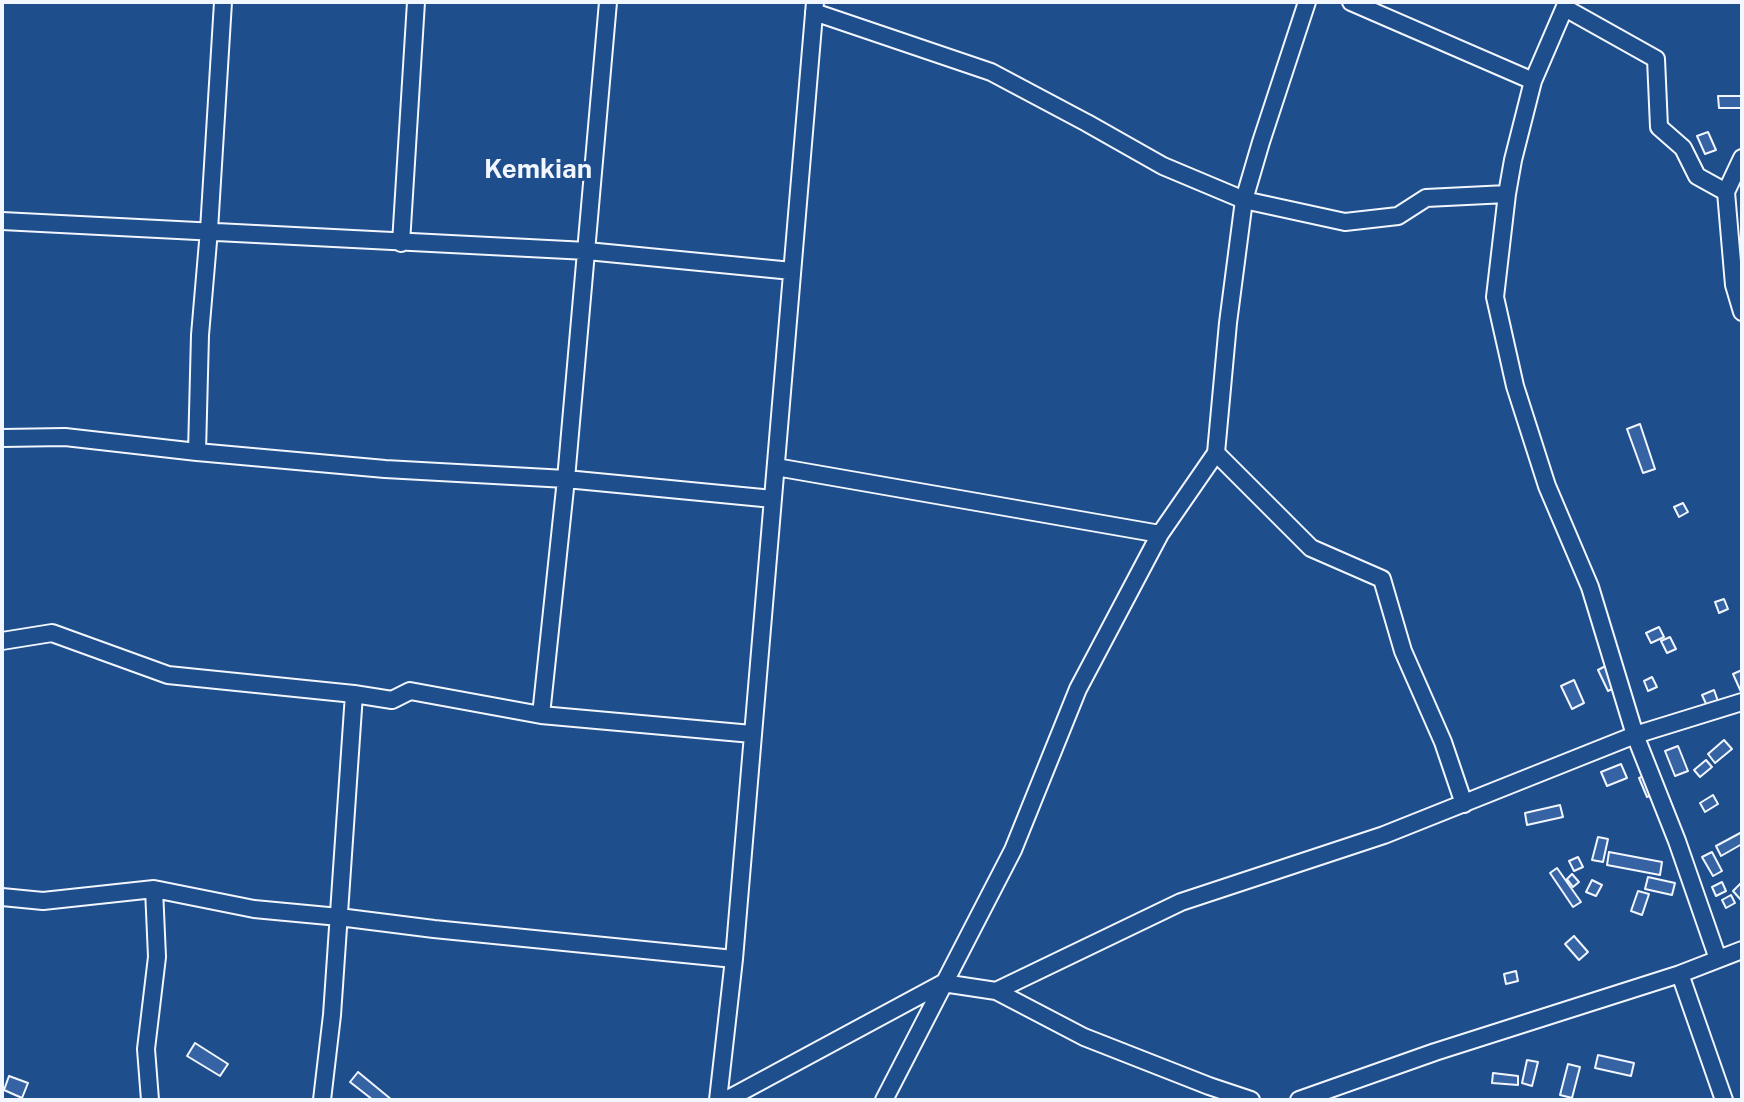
<!DOCTYPE html>
<html>
<head>
<meta charset="utf-8">
<style>
	body { margin:0 }
	#map { position:relative; width:1744px; height:1102px; overflow:hidden; background:#1f4e8c; font-family:"Public Sans",sans-serif }
	canvas { display:block }
	.frame { position:absolute; inset:0; border:4px solid #f2f6ff; pointer-events:none }
</style>
</head>
<body>
<div id="map">
<canvas width="1744" height="1102"></canvas>
<div class="frame"></div>
</div>
<script>
const c = document.querySelector('canvas').getContext('2d');
c.lineJoin = 'round';
function fillPath(path, color) { c.fillStyle = color; c.fill(path, 'evenodd'); }
const poly = rows => new Path2D(rows.map(r => 'M' + r).join(''));
function strokePath(path, color, width, dash) { c.strokeStyle = color; c.lineWidth = width; c.lineCap = dash ? 'butt' : 'round'; c.setLineDash(dash || []); c.stroke(path); }
function label(font, color, halo, rows, align = 'center') {
  c.font = font + ' "Public Sans",sans-serif'; c.lineWidth = 6; c.setLineDash([]); c.textBaseline = 'middle'; c.strokeStyle = halo; c.fillStyle = color; for (const [text, x, y, turn = 0] of rows) {
    c.save(); c.translate(x, y); c.rotate((+turn || 0) * Math.PI / 180); c.textAlign = isNaN(turn) ? turn : align; if (halo) c.strokeText(text, 0, 0); c.fillText(text, 0, 0); c.restore();
  }
}
const building = poly([
	[1718,96,1742,96,1742,108,1719,108,1718,96],
	[1708,132,1716,150,1705,154,1697,136,1708,132],
	[1640,424,1655,469,1643,473,1627,429,1640,424],
	[1683,503,1688,512,1679,517,1674,507,1683,503],
	[1724,599,1728,609,1719,613,1715,602,1724,599],
	[1659,627,1664,637,1651,643,1646,633,1659,627],
	[1670,637,1676,649,1667,653,1661,641,1670,637],
	[1611,663,1622,684,1608,691,1598,670,1611,663],
	[1742,670,1742,694,1733,674,1742,670],
	[1652,677,1657,687,1648,691,1644,681,1652,677],
	[1574,680,1584,703,1572,709,1561,686,1574,680],
	[1714,690,1719,704,1708,708,1702,695,1714,690],
	[1724,740,1732,749,1715,763,1708,754,1724,740],
	[1678,746,1688,771,1675,776,1665,751,1678,746],
	[1706,760,1712,767,1700,777,1694,770,1706,760],
	[1621,764,1627,778,1607,786,1601,772,1621,764],
	[1646,775,1656,793,1647,797,1639,778,1646,775],
	[1713,795,1718,804,1705,812,1700,803,1713,795],
	[1560,805,1563,817,1527,825,1525,813,1560,805],
	[1742,832,1742,844,1721,856,1716,846,1742,832],
	[1598,837,1608,839,1603,862,1592,860,1598,837],
	[1609,852,1662,862,1660,875,1607,865,1609,852],
	[1712,852,1722,871,1713,876,1702,857,1712,852],
	[1578,857,1583,867,1574,871,1569,861,1578,857],
	[1557,868,1581,902,1573,907,1550,873,1557,868],
	[1572,874,1579,882,1573,887,1567,879,1572,874],
	[1648,877,1675,883,1672,895,1645,889,1648,877],
	[1592,880,1602,885,1596,896,1586,892,1592,880],
	[1722,882,1726,891,1716,896,1712,887,1722,882],
	[1741,883,1742,899,1741,900,1733,891,1741,883],
	[1638,891,1649,894,1642,915,1631,911,1638,891],
	[1731,895,1735,903,1726,908,1722,900,1731,895],
	[1574,936,1588,952,1579,960,1565,944,1574,936],
	[1516,971,1518,981,1506,984,1504,974,1516,971],
	[195,1043,228,1064,220,1076,187,1056,195,1043],
	[1598,1055,1634,1063,1631,1076,1595,1068,1598,1055],
	[1527,1060,1538,1062,1532,1086,1522,1083,1527,1060],
	[1568,1064,1580,1067,1572,1098,1560,1095,1568,1064],
	[358,1072,392,1100,373,1100,350,1082,358,1072],
	[1493,1073,1518,1076,1518,1085,1492,1083,1493,1073],
	[9,1076,28,1083,22,1098,4,1090,9,1076]
]);
fillPath(building, '#3563a3');
strokePath(building, '#f2f6ff', 2);
const minor = poly([
	[1351,2,1533,81],
	[1567,2,1533,81,1513,160,1507,194,1495,297,1515,386,1547,486,1590,587,1635,735,1677,841,1718,959],
	[1565,8,1656,59,1659,127,1683,148,1697,176,1726,192],
	[814,12,991,72,1087,123,1163,166,1244,200,1345,222,1398,216,1426,198,1507,194],
	[1742,158,1726,192,1734,285,1742,312],
	[2,221,587,251,792,271],
	[401,243,416,2],
	[2,438,65,437,197,452,385,469,566,479,773,499],
	[197,452,200,335,209,230,223,2],
	[1216,453,1311,548,1382,579,1403,651,1443,742,1464,804],
	[776,467,1160,534],
	[2,641,52,633,168,675,354,694,392,700,410,691,541,715,752,734],
	[541,715,566,479,608,2],
	[2,897,43,901,154,889,254,909,339,917,434,929,734,959],
	[1680,974,1724,1100],
	[996,991,1181,902,1384,835,1635,735,1742,702],
	[150,1100,146,1049,157,957,154,889],
	[322,1100,332,1015,354,694],
	[718,1100,734,959,815,2],
	[726,1100,943,983,996,991,1084,1037,1209,1086,1251,1100],
	[884,1100,1013,850,1078,689,1160,534,1216,453,1228,323,1244,200,1261,142,1307,2],
	[1299,1100,1435,1052,1680,974,1742,950]
]);
strokePath(minor, '#f2f6ff', 20);
strokePath(minor, '#1f4e8c', 16);
label('bold 26px', '#f2f6ff', '#1f4e8c', [
	["Kemkian",538,170]
]);
</script>
</body>
</html>
